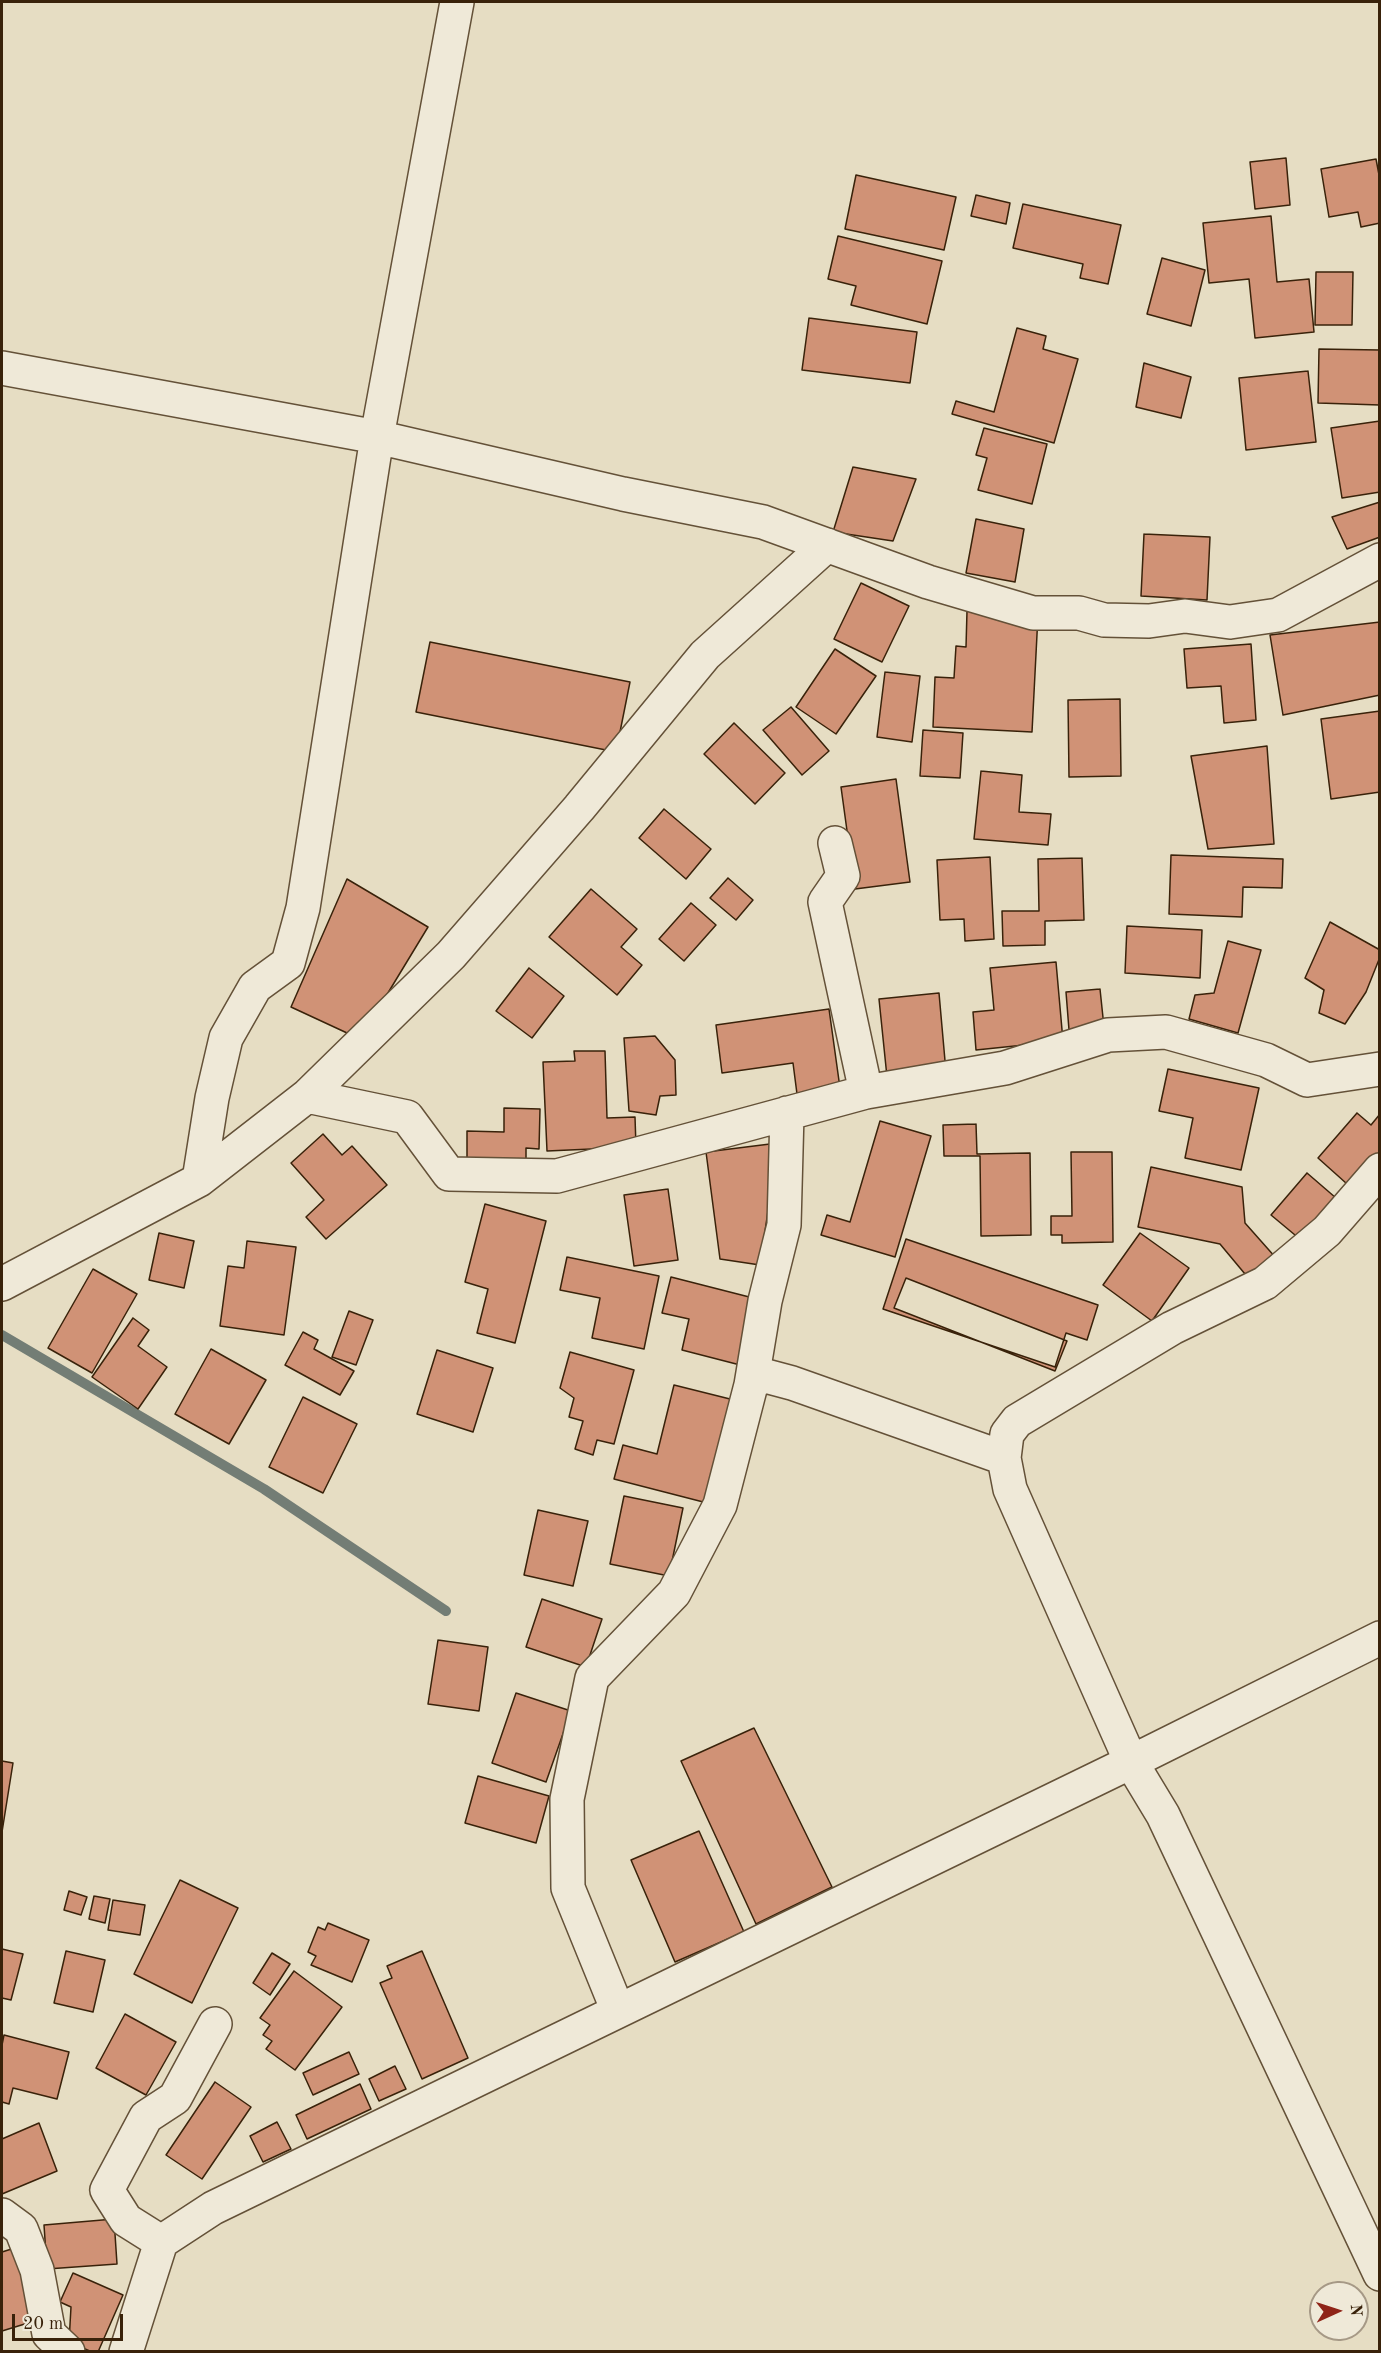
<!DOCTYPE html>
<html>
<head>
<meta charset="utf-8">
<style>
	body { margin:0 }
	#map { position:relative; width:1381px; height:2353px; overflow:hidden; background:#e6ddc3; font-family:"Old Standard TT",serif }
	canvas { display:block }
	.frame { position:absolute; inset:0; border:3px solid #39220a; pointer-events:none }
	.north { position:absolute; left:1309px; top:2281px; width:60px; height:60px; box-sizing:border-box; background:#efe9d8; border:2px solid #a69986; border-radius:50%; rotate:87deg; font-size:16px; font-weight:700; line-height:24px; text-align:center; color:#39220a }
	.north::after { content:''; display:block; margin:auto; width:21px; height:27px; background:#8f2418; clip-path:polygon(50% 0,100% 100%,50% 72%,0 100%) }
	.scale { position:absolute; left:12px; top:2314px; width:111px; height:27px; box-sizing:border-box; border:3px solid #39220a; border-top:0; padding-left:8px; font-size:18px; line-height:21px; white-space:nowrap; color:#39220a; -webkit-text-stroke:4px #efe9d8; paint-order:stroke }
</style>
</head>
<body>
<div id="map">
<canvas width="1381" height="2353"></canvas>
<div class="frame"></div>
<div class="north">N</div>
<div class="scale">20 m</div>
</div>
<script>
const c = document.querySelector('canvas').getContext('2d');
c.lineJoin = 'round';
const poly = rows => new Path2D(rows.map(r => 'M' + r).join(''));
function strokePath(path, color, width, dash) { c.strokeStyle = color; c.lineWidth = width; c.lineCap = dash ? 'butt' : 'round'; c.setLineDash(dash || []); c.stroke(path); }
function fillPath(path, color) { c.fillStyle = color; c.fill(path, 'evenodd'); }
strokePath(poly([
	[2,1335,264,1489,446,1611]
]), '#737d75', 10);
const building = poly([
	[1286,158,1290,205,1255,209,1250,162,1286,158],
	[1376,159,1380,180,1380,223,1361,227,1358,212,1329,217,1321,169,1376,159],
	[856,175,956,197,944,250,845,229,856,175],
	[976,195,1010,203,1006,224,971,216,976,195],
	[1023,204,1121,225,1108,284,1080,278,1083,264,1013,248,1023,204],
	[1271,216,1277,282,1309,279,1314,332,1255,338,1249,279,1209,283,1203,223,1271,216],
	[838,236,942,261,927,324,851,305,856,286,828,279,838,236],
	[1162,258,1205,270,1191,326,1147,314,1162,258],
	[1316,272,1353,272,1352,325,1315,325,1316,272],
	[809,318,917,332,910,383,802,370,809,318],
	[1017,328,1046,336,1043,349,1078,359,1054,443,952,414,956,401,994,412,1017,328],
	[1319,349,1380,350,1380,405,1318,403,1319,349],
	[1144,363,1191,377,1181,418,1136,407,1144,363],
	[1308,371,1316,442,1246,450,1239,378,1308,371],
	[1380,421,1380,492,1342,498,1331,428,1380,421],
	[984,428,1047,444,1032,504,978,490,987,458,976,455,984,428],
	[853,467,916,479,893,541,833,532,853,467],
	[1380,502,1380,537,1347,549,1332,517,1380,502],
	[976,519,1024,529,1015,582,966,573,976,519],
	[1144,534,1210,537,1207,600,1141,596,1144,534],
	[861,583,909,606,882,662,834,639,861,583],
	[967,611,1038,615,1032,732,933,727,935,677,954,678,956,646,966,647,967,611],
	[1380,622,1380,695,1283,715,1270,635,1380,622],
	[430,642,630,682,616,752,416,712,430,642],
	[1251,644,1256,720,1224,723,1221,686,1187,688,1184,649,1251,644],
	[835,649,876,676,836,734,796,707,835,649],
	[885,672,920,676,912,742,877,737,885,672],
	[1120,699,1121,776,1069,777,1068,700,1120,699],
	[791,707,829,751,802,775,763,730,791,707],
	[1380,711,1380,792,1331,799,1321,719,1380,711],
	[734,723,785,773,755,804,704,754,734,723],
	[923,730,963,733,960,778,920,776,923,730],
	[1267,746,1274,844,1208,849,1191,756,1267,746],
	[981,771,1022,775,1019,812,1051,814,1048,845,974,839,981,771],
	[896,779,910,882,855,889,841,787,896,779],
	[664,809,711,849,686,879,639,838,664,809],
	[1171,855,1283,859,1282,888,1243,887,1242,917,1169,914,1171,855],
	[990,857,994,939,965,941,964,919,940,920,937,860,990,857],
	[1082,858,1084,920,1045,921,1045,945,1003,946,1002,911,1039,911,1038,859,1082,858],
	[728,878,753,900,736,920,710,898,728,878],
	[347,879,428,927,360,1039,291,1007,347,879],
	[591,889,637,929,621,947,642,965,617,995,549,937,591,889],
	[691,903,716,925,684,961,659,939,691,903],
	[1330,922,1380,950,1380,957,1366,992,1345,1024,1319,1013,1324,990,1305,978,1330,922],
	[1127,926,1202,930,1200,978,1125,973,1127,926],
	[1228,941,1261,950,1238,1033,1189,1019,1195,995,1214,993,1228,941],
	[1056,962,1063,1041,976,1050,973,1012,994,1010,990,968,1056,962],
	[529,968,564,996,532,1038,496,1011,529,968],
	[1100,989,1104,1027,1069,1030,1066,992,1100,989],
	[939,993,946,1072,887,1077,879,999,939,993],
	[829,1009,840,1088,797,1094,793,1063,722,1073,716,1025,829,1009],
	[655,1036,675,1060,676,1095,660,1096,656,1115,629,1111,624,1038,655,1036],
	[574,1051,605,1051,607,1118,635,1117,636,1147,547,1151,543,1062,575,1061,574,1051],
	[1168,1069,1259,1088,1241,1170,1185,1158,1193,1118,1159,1111,1168,1069],
	[504,1108,540,1109,539,1149,526,1148,526,1172,467,1172,467,1131,504,1132,504,1108],
	[1357,1113,1371,1125,1380,1114,1380,1160,1356,1192,1318,1158,1357,1113],
	[880,1121,931,1136,895,1257,821,1235,827,1215,850,1222,880,1121],
	[976,1124,977,1154,1030,1153,1031,1235,981,1236,980,1156,944,1156,943,1125,976,1124],
	[323,1134,342,1155,352,1146,387,1185,326,1239,306,1217,324,1200,291,1163,323,1134],
	[778,1143,760,1265,720,1259,706,1152,778,1143],
	[1071,1152,1112,1152,1113,1242,1062,1243,1062,1235,1051,1235,1051,1216,1072,1216,1071,1152],
	[1151,1167,1242,1187,1245,1223,1276,1258,1250,1280,1220,1244,1138,1227,1151,1167],
	[1307,1173,1336,1198,1301,1240,1271,1215,1307,1173],
	[668,1189,678,1260,634,1266,624,1195,668,1189],
	[485,1204,546,1221,515,1343,477,1333,488,1289,465,1282,485,1204],
	[159,1233,194,1241,184,1288,149,1280,159,1233],
	[1140,1233,1189,1268,1152,1321,1103,1285,1140,1233],
	[906,1239,1098,1305,1087,1340,1066,1333,1055,1367,883,1309,906,1239],
	[247,1241,296,1247,284,1335,220,1326,228,1266,244,1268,247,1241],
	[567,1257,659,1276,644,1349,592,1338,600,1298,560,1290,567,1257],
	[93,1269,137,1294,92,1373,48,1348,93,1269],
	[671,1277,761,1300,744,1366,682,1350,689,1319,662,1313,671,1277],
	[906,1278,1067,1341,1055,1371,894,1308,906,1278],
	[349,1311,373,1320,356,1365,332,1357,349,1311],
	[133,1318,149,1330,138,1346,167,1367,138,1409,92,1377,133,1318],
	[303,1332,318,1340,314,1349,354,1371,340,1395,285,1365,303,1332],
	[211,1349,266,1380,229,1444,175,1414,211,1349],
	[437,1350,493,1368,473,1432,417,1414,437,1350],
	[570,1352,634,1370,614,1444,597,1440,593,1455,575,1449,583,1421,569,1417,574,1398,560,1388,570,1352],
	[674,1385,738,1401,711,1504,614,1479,623,1445,657,1454,674,1385],
	[303,1397,357,1424,323,1493,269,1467,303,1397],
	[624,1496,683,1508,669,1576,610,1564,624,1496],
	[538,1510,588,1521,573,1586,524,1575,538,1510],
	[542,1599,602,1619,586,1667,526,1647,542,1599],
	[438,1640,488,1647,479,1711,428,1704,438,1640],
	[516,1693,571,1711,546,1782,492,1763,516,1693],
	[754,1728,832,1887,756,1924,681,1761,754,1728],
	[2,1761,13,1763,2,1832,2,1761],
	[478,1776,549,1796,536,1843,465,1823,478,1776],
	[699,1831,744,1932,675,1962,631,1860,699,1831],
	[180,1880,238,1908,192,2003,134,1974,180,1880],
	[69,1891,87,1897,81,1915,64,1910,69,1891],
	[94,1896,110,1899,105,1923,89,1919,94,1896],
	[113,1900,145,1905,140,1935,108,1930,113,1900],
	[328,1923,369,1940,352,1982,311,1965,316,1956,308,1952,318,1927,325,1930,328,1923],
	[2,1949,23,1954,11,2000,2,1998,2,1949],
	[66,1951,105,1960,93,2012,54,2003,66,1951],
	[422,1951,468,2058,422,2079,380,1983,392,1978,387,1966,422,1951],
	[272,1953,290,1964,270,1995,253,1983,272,1953],
	[294,1971,342,2007,295,2070,266,2049,272,2041,263,2035,270,2025,260,2018,294,1971],
	[125,2014,176,2042,146,2095,96,2068,125,2014],
	[4,2035,69,2052,57,2099,13,2088,9,2104,2,2102,2,2045,4,2035],
	[349,2052,359,2074,313,2095,303,2073,349,2052],
	[395,2066,406,2089,379,2101,369,2079,395,2066],
	[215,2082,251,2107,202,2179,166,2155,215,2082],
	[360,2084,371,2109,307,2139,296,2115,360,2084],
	[277,2122,291,2149,263,2162,250,2136,277,2122],
	[39,2123,57,2171,2,2194,2,2139,39,2123],
	[114,2219,117,2264,47,2269,44,2225,114,2219],
	[21,2246,41,2319,2,2331,2,2252,21,2246],
	[73,2273,123,2295,98,2352,92,2352,69,2342,71,2307,60,2302,73,2273]
]);
fillPath(building, '#d09276');
strokePath(building, '#39220a', 1.5);
const minor = poly([
	[2,368,377,437,623,494,763,522,928,582,1033,613,1079,613,1104,620,1149,621,1185,616,1230,622,1278,615,1380,560],
	[835,843,843,876,825,902,866,1092],
	[307,1096,407,1117,449,1174,557,1176,866,1092,1005,1068,1108,1035,1166,1032,1266,1060,1307,1080,1380,1069],
	[1380,1170,1327,1231,1265,1283,1172,1328,1017,1421,1007,1434,1004,1458,1010,1489,1131,1762,1163,1815,1380,2274],
	[199,1180,212,1098,226,1038,255,987,288,963,303,908,377,437,457,2],
	[2,1284,199,1180,307,1096,451,955,579,808,705,655,827,545],
	[751,1385,765,1301,784,1225,787,1113],
	[618,2011,568,1888,567,1799,592,1678,674,1593,720,1505,751,1385,762,1375,792,1383,1004,1458],
	[2,2215,21,2229,37,2270,49,2334,68,2352],
	[161,2242,213,2208,1131,1762,1380,1638],
	[126,2352,161,2242,126,2220,107,2190,146,2117,175,2098,215,2024]
]);
strokePath(minor, '#645138', 36);
strokePath(minor, '#efe9d8', 33);
</script>
</body>
</html>
